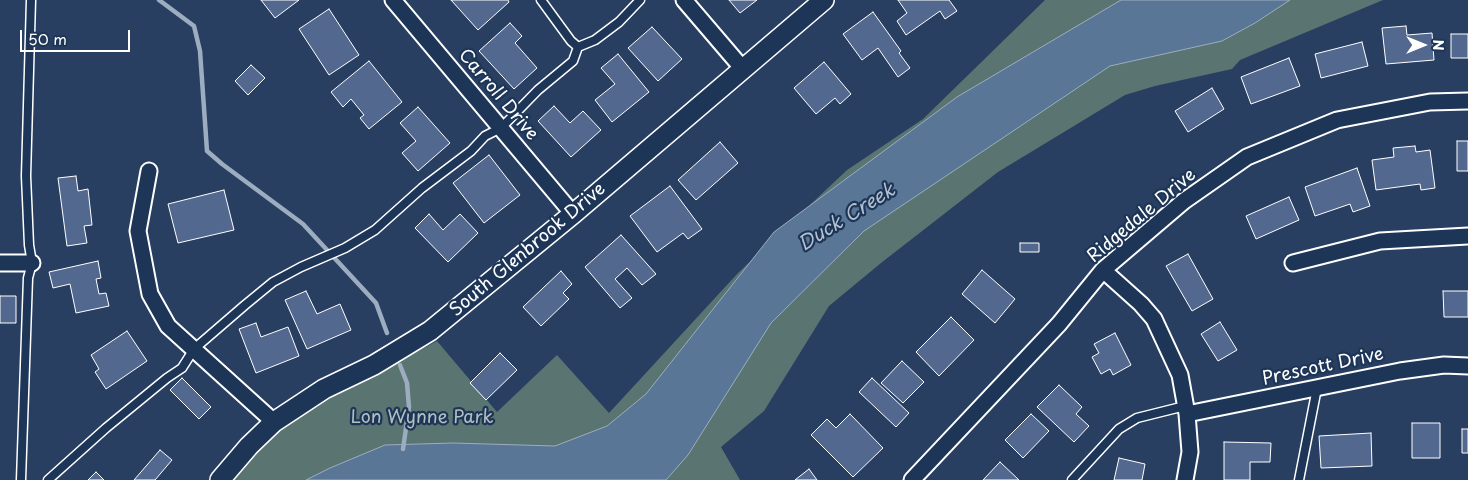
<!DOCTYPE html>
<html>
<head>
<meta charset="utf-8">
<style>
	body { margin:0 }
	#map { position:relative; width:1468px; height:480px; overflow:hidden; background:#283f62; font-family:"Playpen Sans",sans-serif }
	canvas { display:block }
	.north { position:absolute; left:1398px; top:20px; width:50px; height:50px; -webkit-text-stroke:4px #1d3557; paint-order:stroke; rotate:90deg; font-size:14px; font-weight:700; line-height:20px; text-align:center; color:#fff }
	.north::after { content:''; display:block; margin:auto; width:18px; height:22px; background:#fff; clip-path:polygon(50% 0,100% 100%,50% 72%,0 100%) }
	.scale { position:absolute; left:20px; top:30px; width:110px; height:22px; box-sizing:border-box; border:2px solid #fff; border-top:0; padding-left:6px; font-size:15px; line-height:18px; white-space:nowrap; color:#fff; -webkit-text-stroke:4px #1d3557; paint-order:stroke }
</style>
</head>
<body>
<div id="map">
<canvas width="1468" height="480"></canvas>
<div class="north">N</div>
<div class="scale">50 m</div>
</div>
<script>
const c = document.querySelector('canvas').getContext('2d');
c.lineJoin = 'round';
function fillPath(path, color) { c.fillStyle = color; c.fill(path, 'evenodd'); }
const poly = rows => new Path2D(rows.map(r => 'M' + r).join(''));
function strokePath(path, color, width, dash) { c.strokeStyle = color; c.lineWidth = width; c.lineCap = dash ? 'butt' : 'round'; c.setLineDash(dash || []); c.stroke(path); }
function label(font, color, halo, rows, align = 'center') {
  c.font = font + ' "Playpen Sans",sans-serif'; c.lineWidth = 4.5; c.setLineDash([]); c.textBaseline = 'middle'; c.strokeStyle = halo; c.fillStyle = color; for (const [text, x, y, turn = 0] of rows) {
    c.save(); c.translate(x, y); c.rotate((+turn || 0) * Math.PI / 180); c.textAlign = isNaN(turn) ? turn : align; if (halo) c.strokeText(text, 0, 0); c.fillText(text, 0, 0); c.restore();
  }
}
fillPath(poly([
	[1045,0,1383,0,1240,60,1232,69,1155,86,1125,95,998,172,881,263,829,306,764,411,721,447,740,480,233,480,278,426,437,341,497,412,557,355,609,413,738,273,847,170,923,119]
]), '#597471');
const water = poly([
	[1121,0,1290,0,1255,23,1222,41,1110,66,864,231,771,323,688,455,666,480,306,480,330,468,385,445,453,443,555,446,607,426,646,394,774,232,957,97,1121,0]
]);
fillPath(water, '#5a7696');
strokePath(water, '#9cadc0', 1);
strokePath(poly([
	[159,0,194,26,200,51,207,151,222,164,303,224,376,303,387,333],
	[400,365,407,383,409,407,403,449]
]), '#9cadc0', 4.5);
const building = poly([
	[261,0,299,0,275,18,261,0],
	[451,0,508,0,509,2,478,30,451,0],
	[729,0,757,0,740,13,729,0],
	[898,0,949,0,957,11,945,19,940,11,906,35,897,21,907,13,898,0],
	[329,9,359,55,329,75,299,29,329,9],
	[873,12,901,51,899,53,910,68,898,77,878,48,862,60,843,34,873,12],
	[510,23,522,36,515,43,537,68,514,89,479,51,510,23],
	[1406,26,1407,35,1432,33,1434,60,1386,64,1382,28,1406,26],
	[652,27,682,59,658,81,628,48,652,27],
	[1451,34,1468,34,1468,58,1451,58,1451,34],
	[1362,42,1368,66,1321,78,1315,54,1362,42],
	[618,54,649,92,612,122,595,100,615,84,601,68,618,54],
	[1289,58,1300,86,1251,104,1241,77,1289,58],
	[369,61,402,102,369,129,360,118,364,115,351,99,343,107,331,92,369,61],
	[824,62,851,94,840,104,835,98,816,114,794,88,824,62],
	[251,65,265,78,248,95,235,81,251,65],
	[1212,88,1224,109,1188,132,1175,111,1212,88],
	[554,106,570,123,583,111,601,130,571,157,538,121,554,106],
	[418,107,450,143,418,171,402,153,416,141,400,123,418,107],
	[1457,141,1468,141,1468,171,1457,171,1457,141],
	[720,142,738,163,696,200,678,180,720,142],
	[1415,146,1416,152,1430,150,1435,188,1421,190,1420,184,1376,190,1372,160,1394,157,1393,148,1415,146],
	[489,155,520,195,484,223,453,183,489,155],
	[1357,168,1370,206,1353,212,1350,204,1315,216,1305,187,1357,168],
	[76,176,78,191,88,189,92,225,84,226,87,243,67,246,58,178,76,176],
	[670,186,702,229,688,239,683,233,657,252,630,216,670,186],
	[224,190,234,230,178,243,168,204,224,190],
	[1289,197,1299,220,1256,239,1246,216,1289,197],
	[429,214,443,230,460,214,478,233,448,262,415,228,429,214],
	[621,235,656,274,642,285,627,268,615,279,632,298,620,308,585,267,621,235],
	[1020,243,1039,243,1039,252,1020,252,1020,243],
	[1188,254,1213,299,1192,311,1166,266,1188,254],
	[98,261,101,278,96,279,99,294,106,293,109,306,76,313,70,284,53,288,49,272,98,261],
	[982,270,1015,299,995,323,962,294,982,270],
	[561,271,572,284,563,293,569,299,541,326,523,307,561,271],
	[306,291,317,314,340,304,351,330,307,349,285,300,306,291],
	[1443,291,1468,291,1468,317,1444,317,1443,291],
	[0,296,16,296,16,323,0,323,0,296],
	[951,317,974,340,939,376,916,352,951,317],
	[1220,322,1237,350,1218,361,1201,334,1220,322],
	[256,323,261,337,288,327,299,356,256,373,239,329,256,323],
	[127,331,147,361,106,389,95,372,99,369,91,355,127,331],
	[1115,333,1131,365,1113,375,1110,369,1101,374,1092,357,1099,353,1094,344,1115,333],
	[500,353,517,370,486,400,470,383,500,353],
	[902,361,924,382,903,403,881,383,902,361],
	[182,378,211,407,199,419,170,390,182,378],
	[872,378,909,413,896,427,859,392,872,378],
	[1059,385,1082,407,1076,414,1089,426,1074,442,1037,407,1059,385],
	[850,414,883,448,853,477,811,435,827,419,836,428,850,414],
	[1031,414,1049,431,1023,458,1005,440,1031,414],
	[1412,423,1440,423,1440,458,1412,458,1412,423],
	[1462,429,1468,429,1468,453,1462,453,1462,429],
	[1371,433,1372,466,1321,468,1319,436,1371,433],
	[1224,442,1271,443,1270,462,1250,462,1250,480,1224,480,1224,442],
	[160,450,172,460,155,480,134,480,160,450],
	[1119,458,1145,464,1142,480,1114,480,1119,458],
	[1000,462,1019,480,983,480,1000,462],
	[809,469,817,480,795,480,809,469],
	[96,472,104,480,88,480,96,472]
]);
fillPath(building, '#53688f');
strokePath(building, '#fff', 1);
const service = poly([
	[541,0,571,41,578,47],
	[21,480,28,278,32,263,29,245,26,176,31,0],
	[48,480,106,428,167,378,182,368,194,349,245,305,273,282,301,267,345,248,375,230,422,188,471,151,485,136,501,128,538,90,573,61,578,47,595,40,619,22,640,0],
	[1072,480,1119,429,1137,418,1185,406],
	[1299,480,1317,388]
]);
const minor = poly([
	[393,0,573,214],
	[684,0,743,69],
	[149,171,138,231,150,294,168,326,274,422],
	[0,263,32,263],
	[1293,263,1380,241,1468,236],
	[1103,270,1141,304,1154,319,1180,375,1187,414,1190,452,1185,480],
	[1187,414,1400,371,1444,365,1468,366],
	[912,480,1059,324,1103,270,1184,201,1247,157,1337,120,1430,102,1468,101]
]);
const tertiary = poly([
	[220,480,249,446,274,422,324,389,374,365,430,331,573,214,824,0]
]);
strokePath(service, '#fff', 11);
strokePath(minor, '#fff', 19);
strokePath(tertiary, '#fff', 22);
strokePath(service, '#1d3557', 8);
strokePath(minor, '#1d3557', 15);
strokePath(tertiary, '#1d3557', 19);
label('18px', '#fff', '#1d3557', [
	["Carroll Drive",498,95,50],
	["Ridgedale Drive",1142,216,-40],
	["South Glenbrook Drive",528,250,-40],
	["Prescott Drive",1323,367,-12]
]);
label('18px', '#b4c0bf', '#1d3557', [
	["Lon Wynne Park",422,418]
]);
label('italic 19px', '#b5c1d0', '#1d3557', [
	["Duck Creek",847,218,-32]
]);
</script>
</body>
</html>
